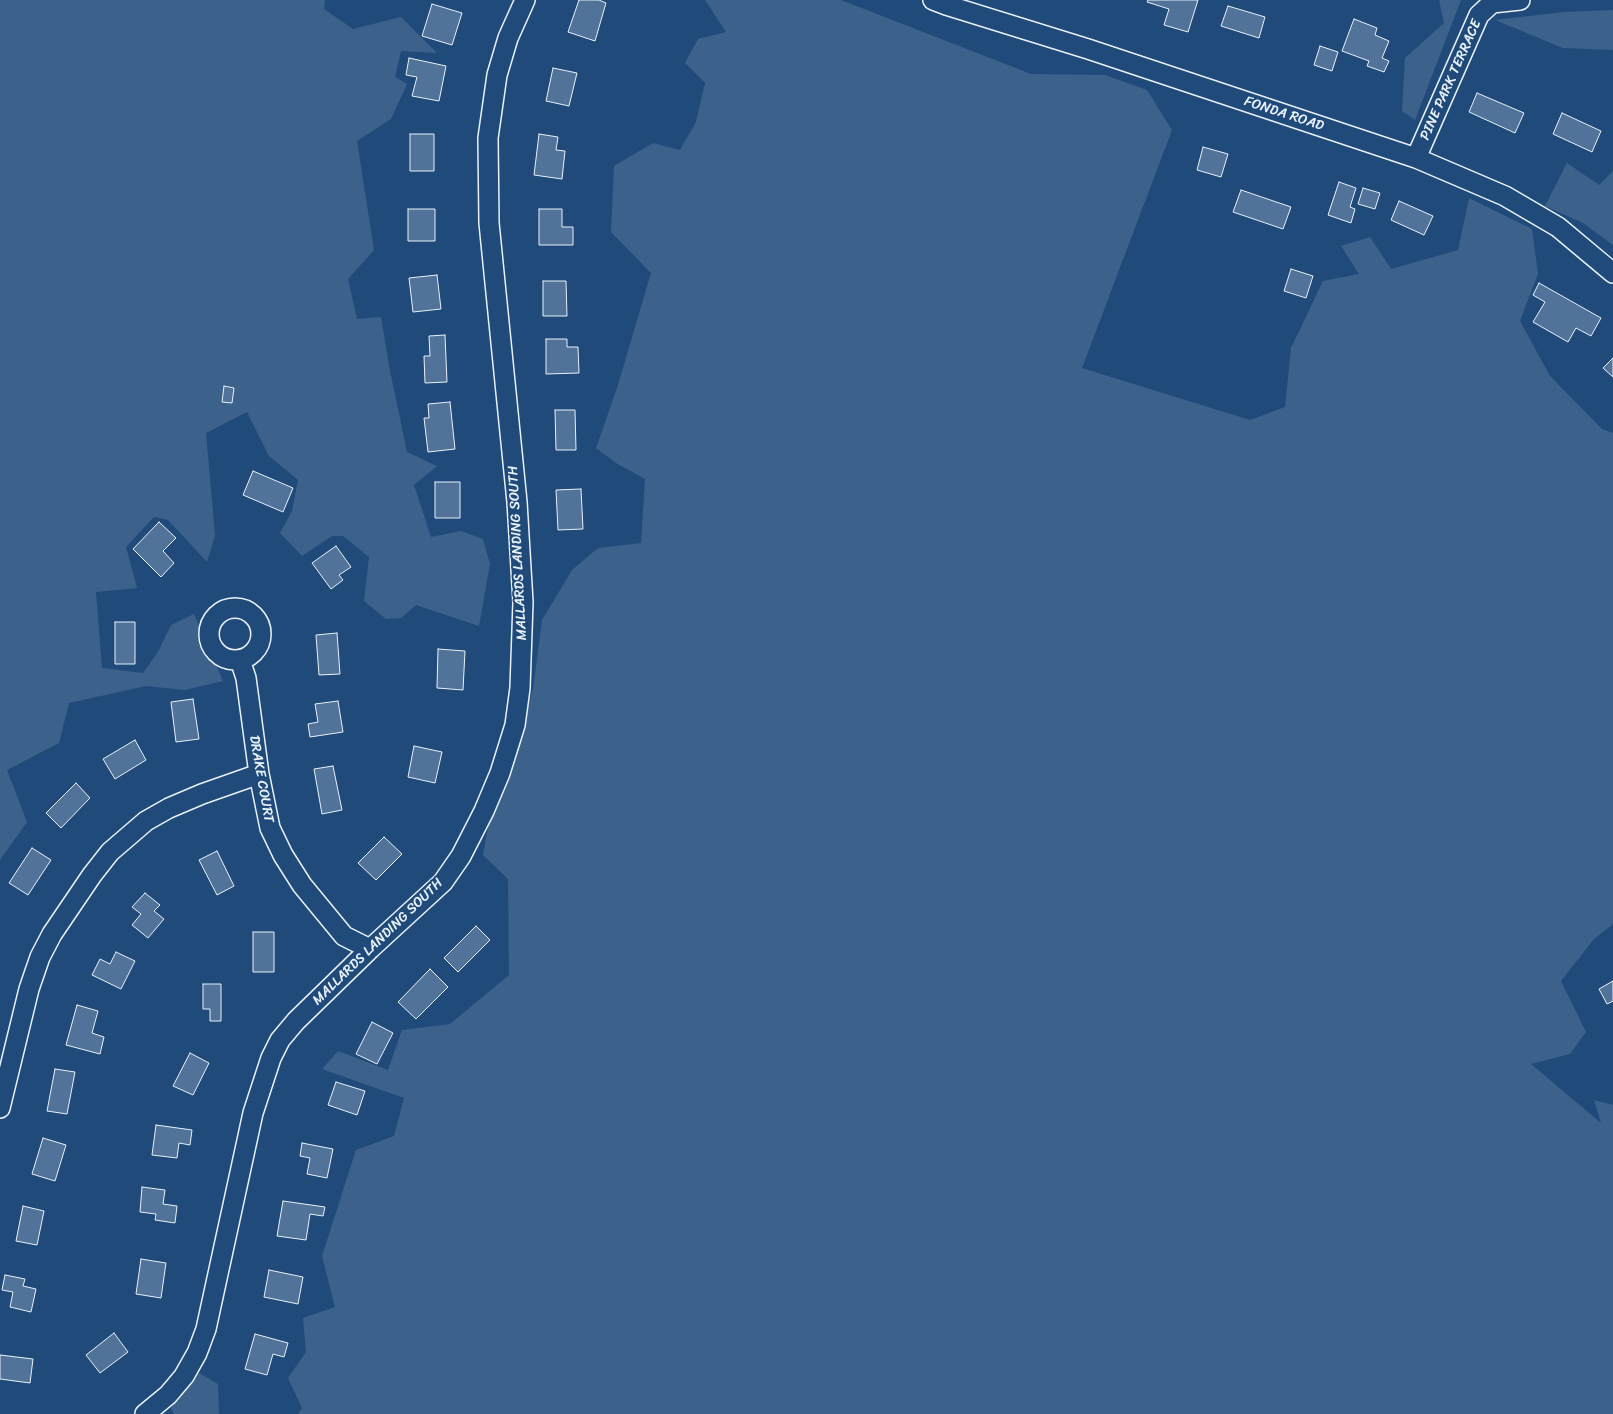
<!DOCTYPE html>
<html>
<head>
<meta charset="utf-8">
<style>
	body { margin:0 }
	canvas { display:block; background:#1f4a7a }
</style>
</head>
<body>
<canvas width="1613" height="1414"></canvas>
<script>
const c = document.querySelector('canvas').getContext('2d');
c.lineJoin = 'round';
function fillPath(path, color) { c.fillStyle = color; c.fill(path, 'evenodd'); }
const poly = rows => new Path2D(rows.map(r => 'M' + r).join(''));
function strokePath(path, color, width, dash) { c.strokeStyle = color; c.lineWidth = width; c.lineCap = dash ? 'butt' : 'round'; c.setLineDash(dash || []); c.stroke(path); }
function label(font, color, halo, rows, align = 'center') {
  c.font = font + ' Sriracha,sans-serif'; c.lineWidth = 4; c.setLineDash([]); c.textBaseline = 'middle'; c.strokeStyle = halo; c.fillStyle = color; for (const [text, x, y, turn = 0] of rows) {
    c.save(); c.translate(x, y); c.rotate((+turn || 0) * Math.PI / 180); c.textAlign = isNaN(turn) ? turn : align; if (halo) c.strokeText(text, 0, 0); c.fillText(text, 0, 0); c.restore();
  }
}
fillPath(poly([
	[0,0,325,0,324,9,353,29,401,17,437,53,401,51,395,77,407,84,391,119,357,141,374,250,348,279,357,319,381,317,390,371,407,452,437,466,414,485,431,537,461,531,483,539,490,564,479,626,416,605,401,618,386,619,364,601,369,557,343,536,332,536,302,556,280,533,292,511,298,480,269,456,247,412,206,433,215,535,207,562,168,520,154,517,126,547,137,588,96,592,102,668,143,673,158,652,171,625,194,614,223,681,185,690,146,686,69,703,59,743,7,770,27,822,0,860],
	[705,0,841,0,1031,74,1105,75,1147,90,1172,130,1082,368,1250,420,1285,407,1291,348,1323,281,1359,274,1341,246,1370,237,1391,269,1458,250,1469,198,1532,229,1538,274,1520,321,1550,376,1602,429,1613,433,1613,924,1594,939,1561,981,1586,1032,1570,1054,1531,1064,1601,1123,1594,1100,1613,1105,1613,1414,298,1414,302,1408,288,1378,306,1352,303,1318,335,1307,322,1256,356,1150,394,1136,404,1098,322,1069,338,1051,388,1070,402,1030,450,1024,509,975,508,879,483,855,489,822,515,753,533,689,542,620,572,570,598,548,641,543,645,479,616,463,596,448,617,388,651,273,611,232,614,166,653,143,680,150,696,122,705,83,685,63,698,39,726,32],
	[1439,0,1461,0,1415,120,1402,111,1405,58,1444,23],
	[1613,10,1613,50,1563,48,1495,20,1564,12],
	[1567,163,1599,185,1613,171,1613,245,1583,223,1545,206],
	[199,1373,218,1384,219,1414,174,1414,171,1408]
]), '#3c628c');
const building = poly([
	[579,0,599,0,606,3,595,41,568,32,579,0],
	[1148,0,1198,0,1188,32,1164,25,1169,9,1147,2,1148,0],
	[432,4,462,13,452,45,422,36,432,4],
	[1228,6,1265,17,1259,38,1221,26,1228,6],
	[1354,19,1377,28,1375,35,1389,41,1382,58,1389,61,1384,72,1367,66,1369,61,1342,51,1354,19],
	[1320,46,1338,52,1332,71,1314,65,1320,46],
	[409,58,446,66,439,101,412,96,417,77,406,75,409,58],
	[553,68,577,73,569,106,546,101,553,68],
	[1477,93,1524,113,1515,133,1469,112,1477,93],
	[1562,113,1601,131,1592,152,1553,134,1562,113],
	[410,134,434,134,434,171,410,171,410,134],
	[539,134,558,137,556,150,565,151,562,179,534,175,539,134],
	[1203,147,1228,154,1221,177,1197,170,1203,147],
	[1339,182,1356,188,1350,207,1355,209,1351,223,1328,215,1339,182],
	[1363,188,1380,193,1375,209,1358,204,1363,188],
	[1241,190,1291,207,1283,229,1233,212,1241,190],
	[1399,201,1433,216,1424,235,1391,220,1399,201],
	[408,209,435,209,435,241,408,241,408,209],
	[539,209,562,209,562,227,573,227,573,245,539,245,539,209],
	[1291,269,1313,276,1306,298,1284,291,1291,269],
	[437,275,441,309,413,312,409,278,437,275],
	[543,281,566,281,567,316,543,316,543,281],
	[1539,283,1601,318,1591,336,1576,328,1568,342,1533,322,1545,302,1533,295,1539,283],
	[445,335,447,382,425,383,424,356,430,356,429,336,445,335],
	[546,339,567,339,567,347,578,347,579,373,546,374,546,339],
	[1613,358,1613,377,1603,368,1613,358],
	[224,386,234,388,232,403,222,402,224,386],
	[450,402,455,449,428,452,424,418,429,418,428,404,450,402],
	[555,410,575,410,576,450,556,450,555,410],
	[253,471,293,488,283,512,243,495,253,471],
	[435,482,460,482,460,518,435,518,435,482],
	[581,489,583,529,558,530,556,490,581,489],
	[159,522,176,538,163,551,174,563,161,577,133,549,159,522],
	[336,546,351,567,339,575,343,580,331,589,312,563,336,546],
	[115,622,135,622,135,664,115,664,115,622],
	[337,633,340,674,319,675,316,635,337,633],
	[438,649,465,651,463,690,437,688,438,649],
	[193,699,199,739,176,742,171,702,193,699],
	[338,701,343,732,310,737,308,724,318,722,315,704,338,701],
	[135,740,146,760,115,779,103,759,135,740],
	[414,746,442,752,435,783,408,777,414,746],
	[333,766,342,810,322,814,314,769,333,766],
	[76,783,90,798,61,828,46,813,76,783],
	[384,837,402,854,376,880,358,863,384,837],
	[32,848,51,860,28,895,9,883,32,848],
	[217,851,234,886,217,895,199,860,217,851],
	[145,893,160,905,154,911,164,919,148,938,132,925,141,914,132,907,145,893],
	[476,926,490,940,458,972,444,958,476,926],
	[253,932,274,932,274,972,253,972,253,932],
	[116,952,135,961,121,989,92,975,100,959,110,964,116,952],
	[430,969,448,987,416,1019,398,1002,430,969],
	[1613,981,1613,1001,1607,1004,1599,989,1613,981],
	[203,984,221,984,221,1021,210,1021,210,1009,203,1009,203,984],
	[77,1005,98,1011,92,1033,104,1037,100,1054,66,1045,77,1005],
	[372,1022,393,1033,377,1064,356,1054,372,1022],
	[190,1053,209,1063,193,1095,173,1086,190,1053],
	[55,1069,75,1072,67,1114,47,1111,55,1069],
	[336,1082,365,1091,357,1115,328,1105,336,1082],
	[156,1125,192,1130,190,1145,179,1143,177,1158,152,1155,156,1125],
	[43,1138,66,1145,55,1181,32,1174,43,1138],
	[302,1143,333,1149,327,1178,307,1174,310,1158,300,1156,302,1143],
	[142,1187,165,1190,163,1204,177,1206,175,1223,155,1220,156,1214,140,1212,142,1187],
	[283,1201,325,1207,323,1216,310,1214,306,1240,277,1236,283,1201],
	[23,1206,44,1211,37,1245,16,1241,23,1206],
	[141,1259,166,1263,161,1298,136,1294,141,1259],
	[269,1270,303,1277,298,1304,264,1297,269,1270],
	[5,1275,25,1279,23,1286,36,1289,31,1312,10,1307,13,1292,2,1290,5,1275],
	[114,1333,128,1352,100,1373,86,1355,114,1333],
	[255,1334,288,1343,284,1357,273,1354,267,1375,245,1369,255,1334],
	[0,1355,33,1359,30,1383,0,1379,0,1355]
]);
fillPath(building, '#517399');
strokePath(building, '#e8f1f8', 1);
const minor = poly([
	[933,0,946,5,1088,49,1416,158,1505,196,1558,227,1613,273],
	[1416,158,1479,15,1492,3,1520,0],
	'209 634a26 26 0 1 1 52 0a26 26 0 1 1-52 0Z',
	[240,660,246,678,259,774,270,828,283,855,302,885,344,936,370,949],
	[0,1108,29,989,40,957,52,934,92,875,110,852,146,821,169,808,202,794,259,774],
	[145,1414,168,1395,184,1376,197,1353,206,1329,253,1113,271,1058,280,1040,296,1021,370,949,443,882,461,856,484,811,500,773,515,725,520,688,523,602,517,502,489,223,488,138,497,75,508,38,525,0]
]);
strokePath(minor, '#e8f1f8', 22);
strokePath(minor, '#1f4a7a', 19);
label('14px', '#e8f1f8', '#1f4a7a', [
	["PINE PARK TERRACE",1451,80,-66],
	["FONDA ROAD",1284,114,18],
	["MALLARDS LANDING SOUTH",518,553,-93],
	["DRAKE COURT",261,779,80],
	["MALLARDS LANDING SOUTH",378,942,-44]
]);
</script>
</body>
</html>
